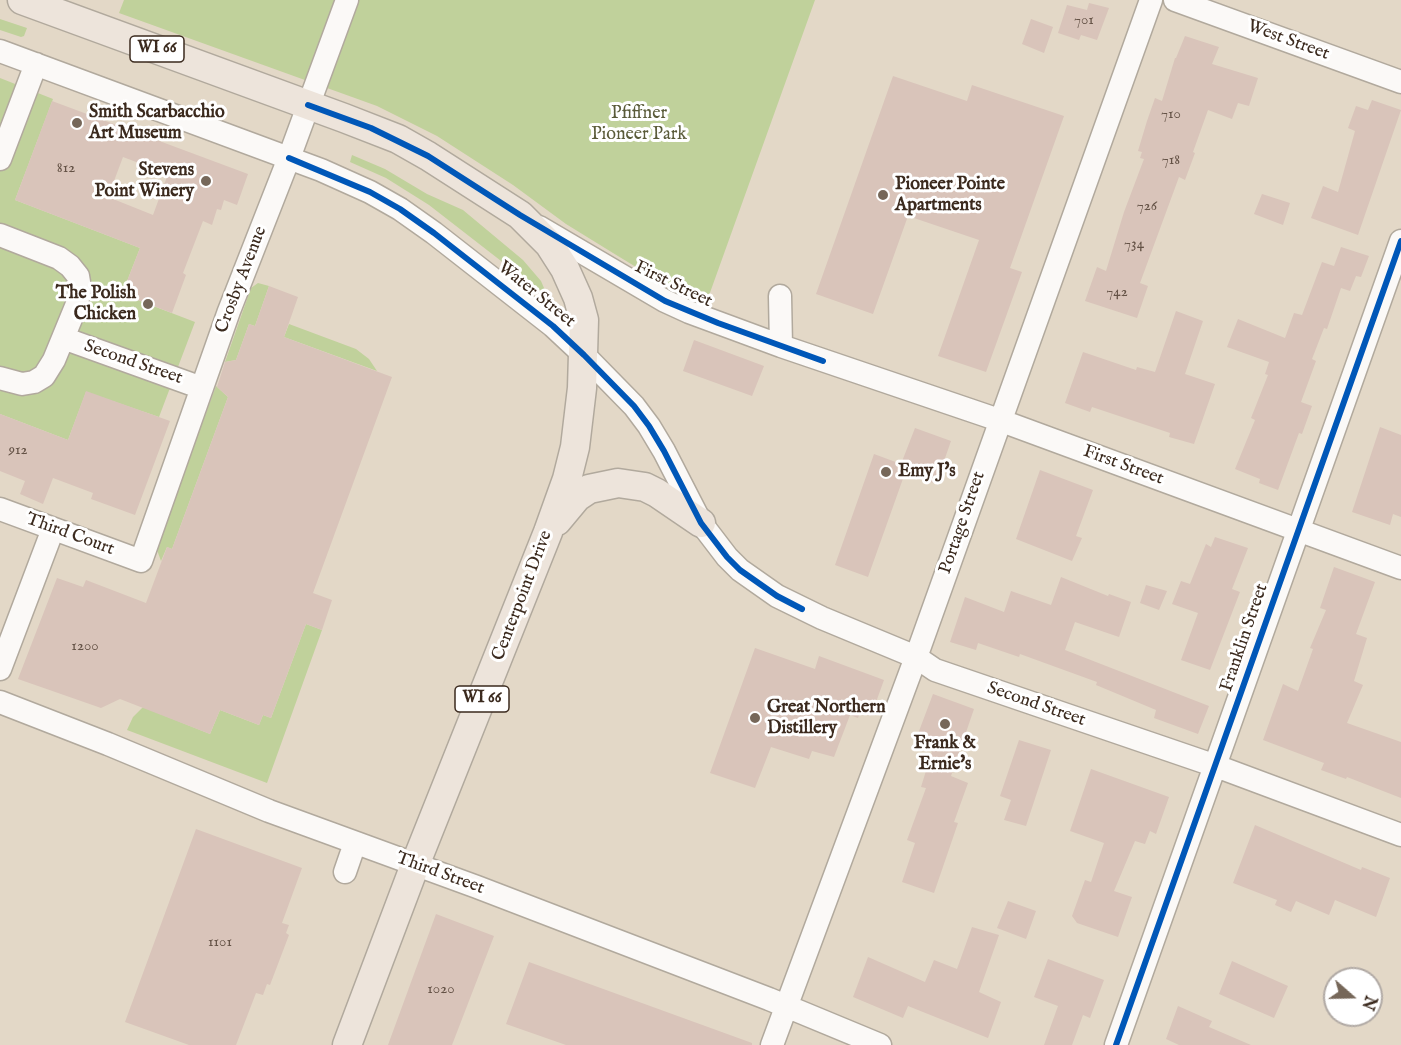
<!DOCTYPE html>
<html>
<head>
<meta charset="utf-8">
<style>
	body { margin:0 }
	#map { position:relative; width:1401px; height:1045px; overflow:hidden; background:#e3d8c7; font-family:"IM FELL English",serif }
	canvas { display:block }
	.north { position:absolute; left:1323px; top:967px; width:60px; height:60px; box-sizing:border-box; background:#fff; border:2px solid #b1aaa5; border-radius:50%; rotate:110deg; font-size:16px; font-weight:700; line-height:24px; text-align:center; color:#3b2a1e }
	.north::after { content:''; display:block; margin:auto; width:21px; height:27px; background:#766759; clip-path:polygon(50% 0,100% 100%,50% 72%,0 100%) }
</style>
</head>
<body>
<div id="map">
<canvas width="1401" height="1045"></canvas>
<div class="north">N</div>
</div>
<script>
const c = document.querySelector('canvas').getContext('2d');
c.lineJoin = 'round';
function fillPath(path, color) { c.fillStyle = color; c.fill(path, 'evenodd'); }
const poly = rows => new Path2D(rows.map(r => 'M' + r).join(''));
function strokePath(path, color, width, dash) { c.strokeStyle = color; c.lineWidth = width; c.lineCap = dash ? 'butt' : 'round'; c.setLineDash(dash || []); c.stroke(path); }
function label(font, color, halo, rows, align = 'center') {
  c.font = font + ' "IM FELL English",serif'; c.lineWidth = 6; c.setLineDash([]); c.textBaseline = 'middle'; c.strokeStyle = halo; c.fillStyle = color; for (const [text, x, y, turn = 0] of rows) {
    c.save(); c.translate(x, y); c.rotate((+turn || 0) * Math.PI / 180); c.textAlign = isNaN(turn) ? turn : align; if (halo) c.strokeText(text, 0, 0); c.fillText(text, 0, 0); c.restore();
  }
}
fillPath(poly([
	[124,0,815,0,707,301,659,281,613,253,566,224,513,185,437,136,377,106,119,13],
	[0,19,27,28,24,36,21,37,0,30],
	[0,78,53,99,15,200,140,248,122,294,195,322,159,417,86,392,68,440,0,414],
	[352,155,385,169,427,194,463,210,523,260,541,281,547,295,532,285,429,205,386,178,350,162],
	[258,283,269,286,255,326,249,324,236,360,225,362,251,288],
	[289,324,356,349,369,359,377,371,284,337],
	[216,386,228,397,172,549,167,547,161,561,157,550,158,542],
	[306,624,322,630,267,783,127,730,133,717,143,707,210,734,220,710,259,725,263,715,271,718]
]), '#c0d19b');
fillPath(poly([
	[1089,3,1109,8,1097,40,1081,35,1079,40,1058,33,1067,5,1087,10],
	[1031,19,1053,27,1044,53,1022,44],
	[1185,36,1219,47,1212,64,1258,78,1249,106,1238,103,1232,119,1208,110,1193,152,1195,153,1185,180,1179,177,1140,283,1148,286,1137,318,1085,301,1097,267,1106,271,1124,212,1144,159,1140,158,1142,152,1138,151,1147,121,1155,98,1162,101,1175,58,1176,58],
	[893,76,967,101,972,85,1064,116,1010,268,1022,272,986,372,938,356,979,240,908,216,873,314,816,294],
	[1372,100,1401,110,1358,235,1311,218,1323,186,1338,192,1355,131,1348,128,1356,106,1368,110],
	[52,101,248,174,237,205,224,200,221,210,217,209,212,225,203,221,183,273,186,275,172,313,122,294,140,248,15,200],
	[123,157,168,174,153,215,108,197],
	[1262,194,1290,203,1283,225,1254,214],
	[1341,247,1369,256,1361,277,1356,276,1350,291,1341,288,1327,329,1324,328,1312,359,1316,361,1301,402,1312,406,1302,434,1299,433,1278,490,1259,483,1260,479,1235,469,1255,420,1251,418,1268,375,1265,374,1269,362,1227,347,1238,319,1285,338,1294,313,1302,315,1322,262,1334,266],
	[269,286,298,297,284,337,392,377,313,593,332,600,322,630,306,624,271,718,263,715,259,725,220,710,210,734,120,699,101,708,18,679,57,578,83,587,86,580,146,603,167,547,172,549,228,397,217,387,225,362,236,360,249,324,255,326],
	[1176,311,1203,321,1185,374,1215,384,1194,444,1169,437,1170,433,1092,407,1090,412,1065,403,1083,352,1136,370,1137,367,1155,372],
	[694,340,764,366,752,396,683,371],
	[86,391,170,421,135,515,91,499,93,493,53,478,43,504,20,494,25,481,0,471,0,414,68,440],
	[1380,427,1401,435,1401,517,1393,514,1390,525,1352,512],
	[915,428,951,441,936,484,905,473,868,577,835,565,874,454,901,464],
	[1040,470,1093,490,1076,536,1082,538,1072,561,1016,539],
	[1215,537,1248,548,1232,589,1240,592,1210,670,1181,660,1198,613,1172,604,1181,581,1190,584,1206,544,1211,547],
	[1334,567,1375,582,1356,634,1367,638,1354,681,1363,685,1347,723,1401,742,1401,798,1347,777,1346,779,1321,770,1324,763,1263,740,1283,684,1298,691,1313,649,1310,648,1326,610,1320,608],
	[1061,577,1108,596,1109,594,1131,602,1119,637,1075,622,1065,650,1209,706,1198,734,1154,718,1156,710,1096,685,1097,682,1020,654,1019,657,978,643,976,650,950,642,965,597,1004,612,1011,591,1051,605],
	[1146,585,1167,591,1159,610,1140,603],
	[755,648,815,669,819,656,884,680,871,716,860,712,858,718,850,715,834,757,812,751,809,759,771,747,755,788,710,773],
	[933,694,974,709,951,776,968,783,954,822,958,823,934,893,902,882,915,843,907,840,926,788,921,787,934,745,916,739],
	[1019,740,1051,750,1026,826,1004,820,1011,800,1000,796],
	[1091,769,1169,797,1156,834,1150,831,1145,844,1135,841,1114,891,1132,897,1118,937,1077,923,1072,916,1085,880,1091,882,1104,843,1070,831],
	[1255,825,1361,870,1362,867,1390,878,1376,917,1335,900,1329,915,1296,901,1291,912,1275,905,1277,900,1233,883],
	[196,829,302,868,282,923,289,925,286,933,289,935,270,985,267,984,263,995,256,993,236,1045,189,1045,125,1022],
	[1008,901,1036,911,1026,939,997,928],
	[436,914,494,936,452,1045,388,1045],
	[972,927,999,935,979,992,1001,1002,988,1038,908,1006,903,1018,853,997,868,957,925,982,934,960,957,969],
	[1048,959,1104,980,1090,1018,1083,1015,1072,1045,1044,1045,1058,1006,1034,997],
	[1232,961,1288,986,1274,1018,1219,994],
	[529,962,752,1043,752,1045,566,1045,506,1024],
	[1178,1006,1212,1021,1209,1027,1251,1045,1179,1045,1166,1039]
]), '#d9c4ba');
const minor = poly([
	[1175,0,1401,82],
	[0,51,321,170,370,192,400,209,434,233,553,326,584,355,634,406,649,426,664,451,701,523,727,557,740,570,777,596,822,618,916,657,935,670,1216,766,1401,835],
	[0,159,36,64],
	[539,227,665,301,689,312,781,346,999,420,1401,568],
	[0,235,59,258,70,266,78,276,80,288,77,304,54,360,44,376,34,382,22,384,0,378],
	[780,296,781,346],
	[63,338,202,388],
	[0,509,141,561,229,311,289,158,347,0],
	[0,669,53,529],
	[0,702,108,744,269,811,477,887,769,999,880,1045],
	[345,872,355,843],
	[772,1045,919,649,1151,0],
	[1116,1045,1401,241]
]);
const major = poly([
	[22,0,344,118,398,139,428,156,520,215,549,244,565,269,578,298,584,320,582,388,575,447,567,479,548,532,415,865,347,1045],
	[557,521,577,497,589,489,618,483,645,487,657,493,701,523]
]);
strokePath(minor, '#b1a99d', 25);
strokePath(major, '#b1a99d', 31);
strokePath(minor, '#fbf9f7', 22);
strokePath(major, '#ede4db', 28);
strokePath(poly([
	[308,105,371,128,428,156,520,215,665,301,718,323,823,361],
	[289,158,370,192,400,209,434,233,553,326,584,355,634,406,649,426,664,451,701,523,727,557,740,570,777,596,802,609],
	[1116,1045,1401,241]
]), '#0057b8', 6);
for (const [x, y, r, color] of [
	[77,123,6,"#766759"],
	[206,181,6,"#766759"],
	[883,195,6,"#766759"],
	[148,304,6,"#766759"],
	[886,472,6,"#766759"],
	[755,718,6,"#766759"],
	[945,724,6,"#766759"]
]) { const dot = new Path2D(); dot.arc(x, y, r, 0, 2 * Math.PI); c.fillStyle = color; c.fill(dot); strokePath(dot, '#fff', 2); }
label('15px', '#645246', null, [
	["701",1084,21],
	["710",1171,115],
	["718",1171,161],
	["812",66,169],
	["726",1147,207],
	["734",1134,245],
	["742",1117,293],
	["912",18,451],
	["1200",85,647],
	["1101",220,943],
	["1020",441,990]
]);
for (const [x, y, w] of [
	[157,49,54],
	[482,699,54]
]) { const box = new Path2D(); box.roundRect(x - w / 2, y - 13, w, 26, 4.5); c.fillStyle = '#fff'; c.fill(box); strokePath(box, '#3b2a1e', 1.5); }
label('bold 16px', '#3b2a1e', null, [
	["WI 66",157,49],
	["WI 66",482,699]
]);
label('18px', '#3b2a1e', '#fff', [
	["West Street",1288,41,20],
	["Crosby Avenue",242,280,-69],
	["First Street",673,285,26],
	["Water Street",536,295,39],
	["Second Street",133,363,19],
	["First Street",1123,466,20],
	["Portage Street",963,523,-71],
	["Third Court",70,535,20],
	["Centerpoint Drive",523,596,-69],
	["Franklin Street",1245,638,-71],
	["Second Street",1036,705,19],
	["Third Street",440,874,20]
]);
label('bold 18px', '#3b2a1e', '#fff', [
	["Smith Scarbacchio",89,113],
	["Art Museum",89,134],
	["Stevens",194,171,"right"],
	["Point Winery",194,192,"right"],
	["Pioneer Pointe",895,185],
	["Apartments",895,206],
	["The Polish",136,294,"right"],
	["Chicken",136,315,"right"],
	["Emy J's",898,472],
	["Great Northern",767,708],
	["Distillery",767,729],
	["Frank &",945,744,"center"],
	["Ernie's",945,765,"center"]
], 'left');
label('18px', '#5a5b39', '#fff', [
	["Pfiffner",639,114],
	["Pioneer Park",639,135]
]);
</script>
</body>
</html>
